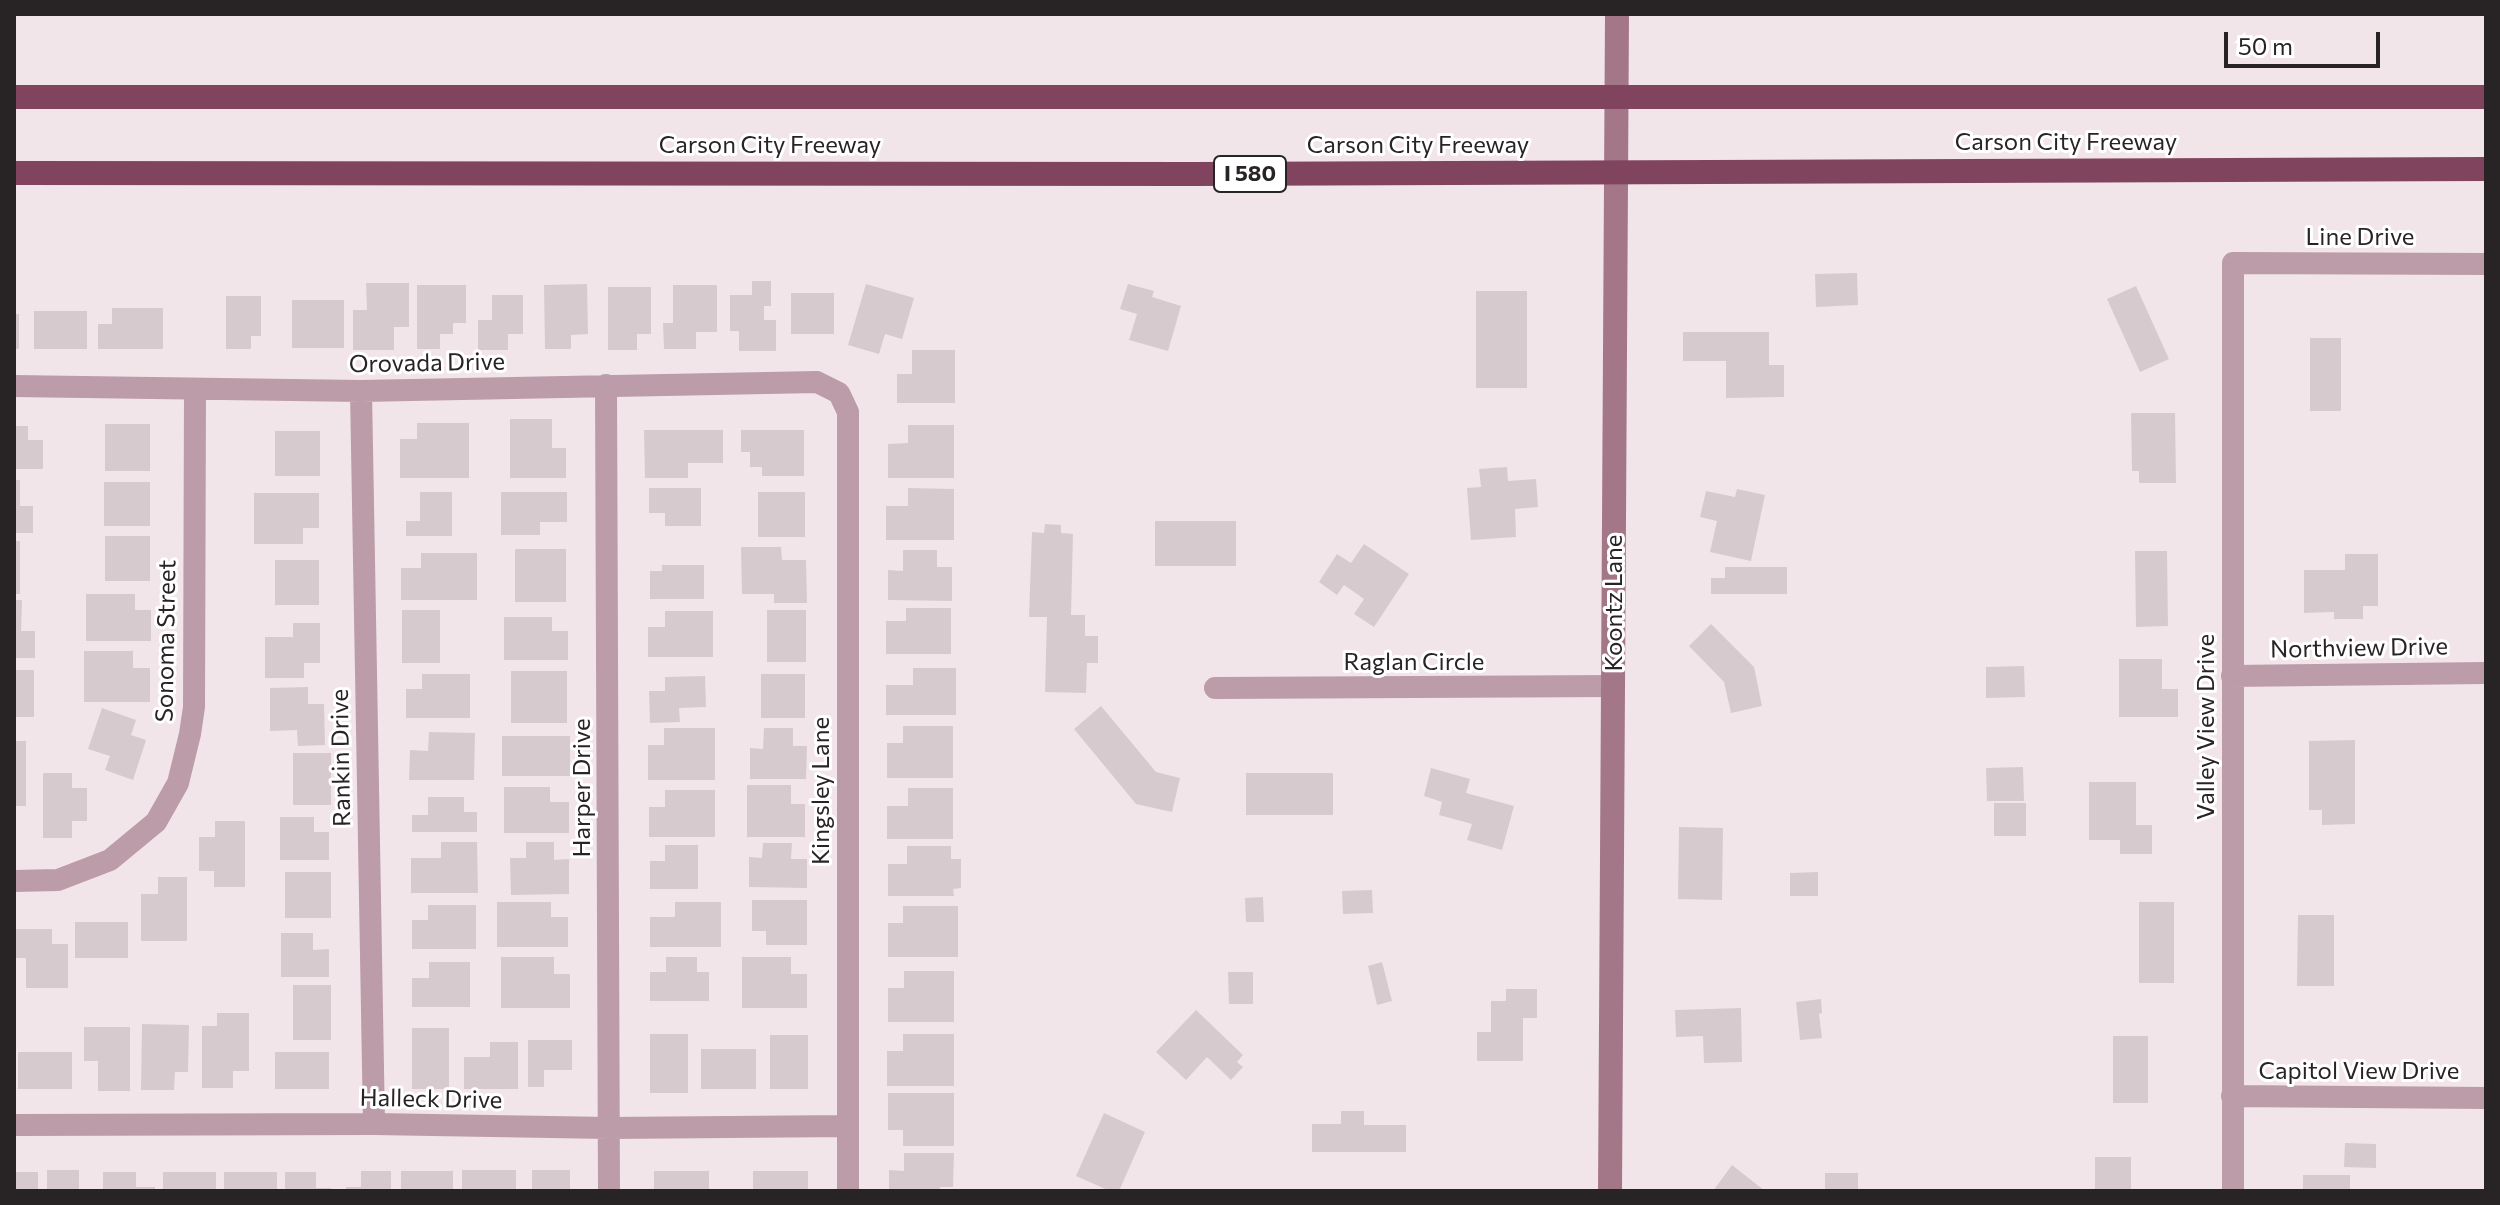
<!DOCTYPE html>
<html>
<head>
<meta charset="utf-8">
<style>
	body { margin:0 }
	#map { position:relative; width:2500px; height:1205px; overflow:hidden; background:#f2e5ea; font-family:Commissioner,sans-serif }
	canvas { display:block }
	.frame { position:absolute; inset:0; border:16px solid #282325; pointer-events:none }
	.scale { position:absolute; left:2224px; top:32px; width:156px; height:36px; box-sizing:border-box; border:4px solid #282325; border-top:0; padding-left:10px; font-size:24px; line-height:28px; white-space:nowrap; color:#282325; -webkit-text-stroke:6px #fff; paint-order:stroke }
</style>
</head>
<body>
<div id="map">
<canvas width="2500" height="1205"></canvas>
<div class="frame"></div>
<div class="scale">50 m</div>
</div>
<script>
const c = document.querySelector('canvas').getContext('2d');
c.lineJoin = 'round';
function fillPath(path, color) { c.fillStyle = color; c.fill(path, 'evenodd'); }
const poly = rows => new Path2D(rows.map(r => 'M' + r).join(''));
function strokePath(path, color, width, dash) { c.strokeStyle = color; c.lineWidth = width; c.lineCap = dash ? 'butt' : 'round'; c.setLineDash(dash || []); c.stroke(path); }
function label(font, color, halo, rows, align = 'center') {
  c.font = font + ' Commissioner,sans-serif'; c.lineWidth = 6; c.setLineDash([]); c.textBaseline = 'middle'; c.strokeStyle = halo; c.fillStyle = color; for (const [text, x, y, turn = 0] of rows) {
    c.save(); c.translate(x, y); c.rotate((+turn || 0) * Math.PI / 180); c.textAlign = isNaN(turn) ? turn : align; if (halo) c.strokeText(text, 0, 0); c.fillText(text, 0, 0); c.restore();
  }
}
fillPath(poly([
	[1857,273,1858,305,1816,307,1815,274],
	[752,281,771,281,771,306,764,306,764,320,776,320,776,351,739,351,739,331,730,331,730,295,752,295],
	[366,283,409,283,409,327,394,327,394,350,353,350,353,310,367,310],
	[587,284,588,334,571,335,571,349,545,349,544,285],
	[866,284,914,298,902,339,885,334,879,354,848,345],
	[1128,284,1154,291,1152,297,1181,306,1168,351,1129,340,1137,314,1120,309],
	[417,285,466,285,466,323,453,323,453,334,440,334,440,349,417,349],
	[673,285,717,285,717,332,696,332,696,349,664,349,663,323,673,323],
	[2136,286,2169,359,2140,372,2107,299],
	[608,287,651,287,651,334,637,334,637,350,608,350],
	[1476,291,1527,291,1527,388,1476,388],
	[791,293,834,293,834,334,791,334],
	[492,295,523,295,523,334,508,334,508,350,478,350,478,320,492,320],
	[226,296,261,296,261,336,251,336,251,349,226,349],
	[292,300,344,300,344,348,292,348],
	[112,308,163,308,163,349,98,349,98,324,112,324],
	[34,311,87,311,87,349,34,349],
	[14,314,19,314,19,349,14,349],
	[1683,332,1769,332,1769,365,1784,365,1784,397,1726,398,1726,361,1683,361],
	[2310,338,2341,338,2341,411,2310,411],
	[912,350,955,350,955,403,897,403,897,374,912,374],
	[2131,413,2175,413,2176,483,2139,483,2139,471,2132,471],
	[510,419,552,419,552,448,566,448,566,478,510,478],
	[417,423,469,423,469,478,400,478,400,439,417,439],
	[105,424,150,424,150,471,105,471],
	[908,425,954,425,954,478,888,478,888,444,908,443],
	[14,426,28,426,28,440,43,440,43,469,14,469],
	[644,430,723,430,723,463,688,463,688,478,645,478],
	[741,430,804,430,804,476,762,476,762,467,750,467,750,452,741,452],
	[275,431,320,431,320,476,275,476],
	[1507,467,1508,481,1536,479,1538,507,1515,509,1516,537,1471,540,1467,488,1481,487,1479,469],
	[14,480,20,480,20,506,33,506,33,533,14,533],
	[104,482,150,482,150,526,104,526],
	[649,488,701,488,701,526,665,526,665,513,649,513],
	[908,488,954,489,954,540,886,540,886,506,908,506],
	[1737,489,1765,495,1751,561,1710,552,1717,521,1700,517,1706,491,1735,497],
	[420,492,452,492,452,536,406,536,406,521,420,521],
	[501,492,567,492,567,522,540,522,540,535,501,535],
	[758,492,805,492,805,537,758,537],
	[254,493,319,493,319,528,303,528,303,544,254,544],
	[1155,521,1236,521,1236,566,1155,566],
	[1045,524,1061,525,1061,533,1073,534,1071,615,1085,615,1085,636,1098,636,1098,663,1087,663,1086,693,1045,692,1047,617,1029,617,1032,532,1044,533],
	[105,536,150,536,150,581,105,581],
	[14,541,20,541,20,594,14,594],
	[1364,544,1409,574,1374,627,1354,614,1364,599,1344,585,1337,595,1319,582,1337,554,1351,563],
	[741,547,781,547,782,560,806,560,807,603,774,603,774,594,742,594],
	[515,549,566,549,566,602,515,602],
	[903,550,937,550,937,567,952,567,952,601,888,600,888,570,903,571],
	[2135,551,2167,551,2168,626,2136,627],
	[421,553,477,553,477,600,401,600,401,568,421,568],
	[2345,554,2378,554,2378,606,2363,606,2363,619,2334,619,2334,612,2304,613,2304,570,2345,570],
	[275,560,319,560,319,605,275,605],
	[662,565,704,565,704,599,650,599,650,571,662,571],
	[1725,567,1787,567,1787,594,1711,594,1711,578,1725,578],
	[86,594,135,594,135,610,151,610,151,641,86,641],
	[14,600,22,600,21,631,35,631,35,658,14,658],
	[906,608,951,608,951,654,886,654,886,621,906,621],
	[402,610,440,610,440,663,402,663],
	[767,610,806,610,806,662,767,662],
	[665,611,713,611,713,657,648,657,648,627,665,627],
	[504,617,552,617,552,631,568,631,568,660,504,660],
	[293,623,320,623,320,663,304,663,304,678,265,678,265,637,293,637],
	[1711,624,1754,667,1762,706,1731,713,1724,682,1689,646],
	[84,651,133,651,133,668,150,668,150,702,84,702],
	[2119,659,2162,659,2162,689,2178,689,2178,717,2119,717],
	[2024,666,2025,697,1986,698,1986,667],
	[913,668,956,668,956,715,886,715,886,685,913,685],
	[14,670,34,670,34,717,14,717],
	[511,671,567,671,567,723,511,723],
	[422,674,470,674,470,718,406,718,406,689,422,689],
	[761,674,805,674,805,718,761,718],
	[705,676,706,707,679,708,680,722,650,723,649,691,665,691,665,677],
	[308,687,308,704,324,704,325,745,298,746,297,730,270,731,270,688],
	[1101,706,1156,772,1180,778,1172,812,1136,804,1074,729],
	[102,708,136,720,131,735,146,740,133,780,105,770,110,756,88,749],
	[903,726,953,726,953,778,887,778,887,743,903,743],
	[664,728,715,728,715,780,648,780,648,745,664,745],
	[764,728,793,728,793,746,807,746,806,779,750,779,750,748,763,749],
	[429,732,475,733,474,780,409,780,410,750,428,751],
	[502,736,570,736,570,776,502,776],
	[2355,740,2355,824,2322,825,2322,810,2309,810,2309,741],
	[14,741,26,741,26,806,14,806],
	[293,753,331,753,331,805,293,805],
	[2023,767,2024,801,1987,801,1986,768],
	[1431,768,1470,779,1466,793,1514,806,1502,850,1467,840,1472,824,1439,815,1442,802,1424,796],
	[43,773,72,773,72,788,87,788,87,821,72,821,72,838,43,838],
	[1246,773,1333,773,1333,815,1246,815],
	[2089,782,2136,782,2136,825,2152,825,2152,854,2120,854,2120,840,2089,840],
	[747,785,791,785,791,804,805,804,805,837,747,837],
	[504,787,550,787,550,802,569,802,569,833,504,833],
	[908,788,953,788,953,839,887,839,887,806,908,806],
	[665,790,715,790,715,837,649,837,649,807,665,807],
	[428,797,464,797,464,812,477,812,477,832,412,832,412,815,428,815],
	[1994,803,2026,803,2026,836,1994,836],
	[280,817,314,817,314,832,329,832,329,860,280,860],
	[215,821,245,821,245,887,214,887,214,871,199,871,199,837,215,837],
	[1679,827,1723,828,1722,900,1678,899],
	[441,842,477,842,478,893,411,893,411,858,441,858],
	[526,842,554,842,554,860,569,859,569,894,511,895,510,858,526,858],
	[763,843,792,843,791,859,807,859,807,888,749,887,749,857,762,858],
	[665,845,698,845,698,889,650,889,650,861,665,861],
	[907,846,951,846,951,859,961,859,961,888,953,889,954,896,888,896,888,864,907,864],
	[285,872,331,872,331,918,285,918],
	[1818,872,1818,896,1790,896,1790,873],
	[158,877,187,877,187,941,141,941,141,894,158,894],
	[1372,890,1373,913,1343,914,1342,891],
	[1263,897,1264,922,1246,922,1245,898],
	[752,900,807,900,807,945,766,945,766,931,752,931],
	[497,902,551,902,551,917,568,917,568,947,497,947],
	[675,902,721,902,721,947,650,947,650,917,675,917],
	[2139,902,2174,902,2174,983,2139,983],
	[428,905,476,905,476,949,412,949,412,920,428,920],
	[903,906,958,906,958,957,888,957,888,923,903,923],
	[2298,915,2334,915,2334,986,2297,986],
	[75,922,128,922,128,958,75,958],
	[14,929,52,929,52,944,68,944,68,988,26,988,26,958,14,958],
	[281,933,313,933,313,950,329,949,329,977,281,977],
	[501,957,554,957,554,974,570,974,570,1008,501,1008],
	[666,957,697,957,697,972,709,972,709,1001,650,1001,650,972,666,972],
	[742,957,791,957,791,974,807,974,807,1008,742,1008],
	[429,962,470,962,470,1007,412,1007,412,978,429,978],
	[1382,962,1392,1001,1377,1005,1368,966],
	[904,971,954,971,954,1022,888,1022,888,988,904,988],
	[1228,972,1253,972,1253,1004,1229,1004],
	[293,985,331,985,331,1040,293,1040],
	[1506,989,1537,989,1537,1018,1523,1018,1523,1061,1477,1061,1477,1032,1491,1032,1491,1001,1506,1001],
	[1821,999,1822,1013,1819,1014,1822,1038,1800,1040,1796,1002],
	[1741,1008,1742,1062,1704,1063,1703,1036,1676,1037,1675,1010],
	[1196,1010,1243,1055,1237,1062,1243,1067,1231,1080,1207,1057,1186,1080,1156,1052],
	[217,1013,249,1013,249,1071,233,1071,233,1088,202,1088,202,1026,217,1026],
	[142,1024,189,1025,188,1072,175,1072,174,1090,141,1090],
	[84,1027,130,1027,130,1091,98,1091,98,1061,84,1061],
	[412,1028,449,1028,449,1089,412,1089],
	[650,1034,688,1034,688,1093,650,1093],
	[903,1034,954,1034,954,1086,887,1086,887,1051,903,1051],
	[770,1035,808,1035,808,1089,770,1089],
	[2113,1036,2148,1036,2148,1103,2113,1103],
	[528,1040,572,1040,572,1070,544,1070,544,1087,528,1087],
	[490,1042,518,1042,518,1089,464,1089,464,1057,490,1057],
	[701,1049,756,1049,756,1089,701,1089],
	[18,1052,72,1052,72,1089,18,1089],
	[275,1052,329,1052,329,1089,275,1089],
	[888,1093,954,1093,954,1146,903,1146,903,1130,888,1130],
	[1341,1111,1364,1111,1364,1125,1406,1125,1406,1152,1312,1152,1312,1124,1341,1124],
	[1104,1113,1145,1132,1119,1191,1110,1191,1076,1176],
	[2345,1143,2376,1144,2376,1168,2344,1167],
	[904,1153,954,1153,953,1187,940,1187,940,1191,889,1191,889,1170,904,1171],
	[2095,1157,2131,1157,2131,1191,2095,1191],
	[1732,1165,1765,1191,1713,1191],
	[47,1170,79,1170,79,1191,47,1191],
	[462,1170,516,1170,516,1191,462,1191],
	[532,1170,570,1170,570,1191,532,1191],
	[361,1171,391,1171,391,1191,346,1191,346,1187,361,1187],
	[401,1171,453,1171,453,1191,401,1191],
	[654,1171,709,1171,709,1191,654,1191],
	[753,1171,808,1171,808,1191,753,1191],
	[14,1172,38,1172,38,1191,14,1191],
	[103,1172,136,1172,136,1187,155,1187,155,1191,103,1191],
	[163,1172,216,1172,216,1191,163,1191],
	[224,1172,277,1172,277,1191,224,1191],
	[285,1172,316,1172,316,1188,331,1188,331,1191,285,1191],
	[1825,1173,1858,1173,1858,1191,1825,1191],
	[2303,1175,2350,1175,2350,1191,2303,1191]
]), '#d7cacf');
strokePath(poly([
	[606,385,609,1191],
	[14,386,361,391,817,382,839,393,848,412,848,1191],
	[361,391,374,1124],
	[2232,676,2486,673],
	[1215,688,1614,686],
	[14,881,58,880,110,860,156,822,178,783,190,734,194,707,195,390],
	[2232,1096,2486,1098],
	[14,1125,374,1124,609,1128,847,1126],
	[2233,1191,2233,263,2486,264]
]), '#bc9ca8', 22);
strokePath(poly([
	[1610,1191,1617,14]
]), '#a47788', 24);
strokePath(poly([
	[14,97,2486,97],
	[14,173,1194,174,2486,169]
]), '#81445e', 24);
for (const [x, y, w] of [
	[1250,174,72]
]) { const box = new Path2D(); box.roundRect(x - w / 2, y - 18, w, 36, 6); c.fillStyle = '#fff'; c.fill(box); strokePath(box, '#282325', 2); }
label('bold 22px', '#282325', null, [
	["I 580",1250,174]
]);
label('24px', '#282325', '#fff', [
	["Carson City Freeway",2066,142],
	["Carson City Freeway",770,145],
	["Carson City Freeway",1418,145],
	["Line Drive",2360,237],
	["Orovada Drive",427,363,-1],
	["Koontz Lane",1614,603,-90],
	["Sonoma Street",166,641,-89],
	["Northview Drive",2359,648,-1],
	["Raglan Circle",1414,662],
	["Valley View Drive",2206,727,-90],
	["Rankin Drive",341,758,-91],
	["Harper Drive",582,788,-90],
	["Kingsley Lane",821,791,-90],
	["Capitol View Drive",2359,1071],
	["Halleck Drive",431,1099,1]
]);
</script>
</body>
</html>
